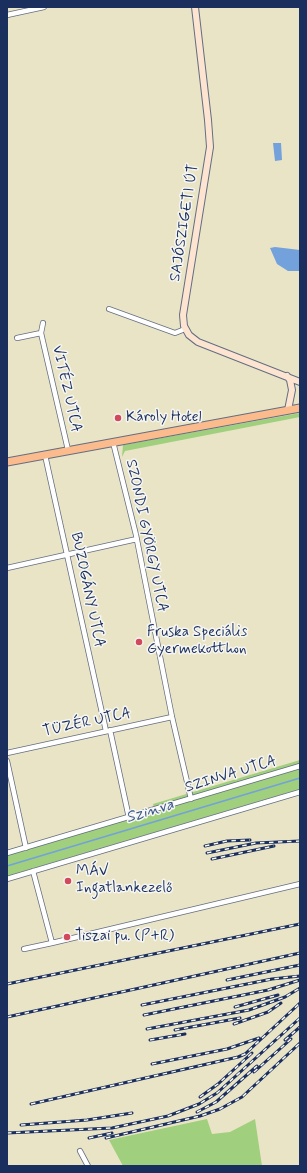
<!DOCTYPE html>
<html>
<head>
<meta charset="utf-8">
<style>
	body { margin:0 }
	#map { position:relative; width:307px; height:1173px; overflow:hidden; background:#eae4c6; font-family:Mynerve,sans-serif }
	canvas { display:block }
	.frame { position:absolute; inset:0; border:8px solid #1b2f5e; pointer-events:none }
</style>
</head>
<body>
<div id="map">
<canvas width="307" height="1173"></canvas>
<div class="frame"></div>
</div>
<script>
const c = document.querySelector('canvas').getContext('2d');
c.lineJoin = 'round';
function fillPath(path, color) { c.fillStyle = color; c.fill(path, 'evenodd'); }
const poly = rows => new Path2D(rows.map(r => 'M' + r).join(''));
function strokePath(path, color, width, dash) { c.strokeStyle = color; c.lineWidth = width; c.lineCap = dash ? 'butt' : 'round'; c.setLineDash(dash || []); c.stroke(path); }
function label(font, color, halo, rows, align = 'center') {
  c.font = font + ' Mynerve,sans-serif'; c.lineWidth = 3; c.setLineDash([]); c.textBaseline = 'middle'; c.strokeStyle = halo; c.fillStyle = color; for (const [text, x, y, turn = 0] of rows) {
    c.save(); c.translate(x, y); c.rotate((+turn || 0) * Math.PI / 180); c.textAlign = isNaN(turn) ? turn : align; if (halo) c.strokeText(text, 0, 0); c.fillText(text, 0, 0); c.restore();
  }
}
fillPath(poly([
	[300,413,300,417,125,451,122,457,123,445],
	[300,760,300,789,7,876,7,850,154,808,153,804],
	[207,1119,212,1134,230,1132,255,1119,262,1166,123,1166,109,1140]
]), '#a0cf7d');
fillPath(poly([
	[273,143,281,143,282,160,275,161],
	[275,247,300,250,300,271,288,271,277,264,270,248]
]), '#72a1dc');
strokePath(poly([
	[7,866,300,778]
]), '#72a1dc', 1.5);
const minor = poly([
	[7,15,44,7],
	[109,309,175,333,185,329],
	[43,323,41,333,68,450],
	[17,338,41,333],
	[113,442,136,535,172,717,191,799],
	[45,455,106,731],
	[7,568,137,539],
	[110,730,129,818],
	[7,753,172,717],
	[7,761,26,848],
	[7,853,300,766],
	[33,871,52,943,300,884],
	[7,879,300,792],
	[24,949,52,943],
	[80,1151,88,1166]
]);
const secondary = poly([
	[195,7,208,120,210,147,183,315,184,326,189,335,198,342,300,382],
	[287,376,290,380,292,390,288,410]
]);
const primary = poly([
	[7,462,300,408]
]);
strokePath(minor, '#636e82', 6);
strokePath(secondary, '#636e82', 8);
strokePath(primary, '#636e82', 9);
strokePath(minor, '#fff', 4.5);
strokePath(secondary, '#fde4d1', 6);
strokePath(primary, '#fbbb8d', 7);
const rail = poly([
	[205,846,227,841,250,840],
	[207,853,256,843,300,841],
	[212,859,274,846],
	[227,980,300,965],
	[7,984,300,924],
	[142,1005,272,979,300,976],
	[235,1007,278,995],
	[144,1015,268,990,300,980],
	[7,1017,300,953],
	[234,1024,268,1012,281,1003],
	[147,1029,249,1010,285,997,300,988],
	[175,1030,240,1018],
	[150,1040,185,1034],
	[285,1040,300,1027],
	[152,1064,227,1049,259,1038],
	[254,1072,291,1039],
	[200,1097,218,1084,252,1053],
	[31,1104,238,1057,245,1054,300,1003],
	[197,1112,216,1102,257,1066],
	[21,1125,87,1120,132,1113],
	[7,1133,112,1128,168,1116,199,1104,217,1093,300,1018],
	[89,1138,112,1133],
	[106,1138,200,1116,220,1109,242,1097,300,1043]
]);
strokePath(rail, '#1b2f5e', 3);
strokePath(rail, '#f6f6f2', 1.5, [4.5]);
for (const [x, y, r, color] of [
	[118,418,4,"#d1495b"],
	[139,642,4,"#d1495b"],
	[68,881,4,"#d1495b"],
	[67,937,4,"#d1495b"]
]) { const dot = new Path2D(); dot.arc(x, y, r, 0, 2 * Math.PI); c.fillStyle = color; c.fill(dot); strokePath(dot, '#f6f6f2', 1.5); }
label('15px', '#1b2f5e', '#f6f6f2', [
	["SAJÓSZIGETI ÚT",185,223,-81],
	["VITÉZ UTCA",66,389,77],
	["SZONDI GYÖRGY UTCA",146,536,78],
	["BUZOGÁNY UTCA",87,590,78],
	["TÜZÉR UTCA",87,723,-12],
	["SZINVA UTCA",231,775,-17]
]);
label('15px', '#1b2f5e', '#f6f6f2', [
	["Károly Hotel",126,418],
	["Fruska Speciális",147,633],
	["Gyermekotthon",147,650],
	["MÁV",76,872],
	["Ingatlankezelő",76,889],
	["Tiszai pu. (P+R)",75,937]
], 'left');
label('italic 16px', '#39578a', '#f6f6f2', [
	["Szinva",150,812,-17]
]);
</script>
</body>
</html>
